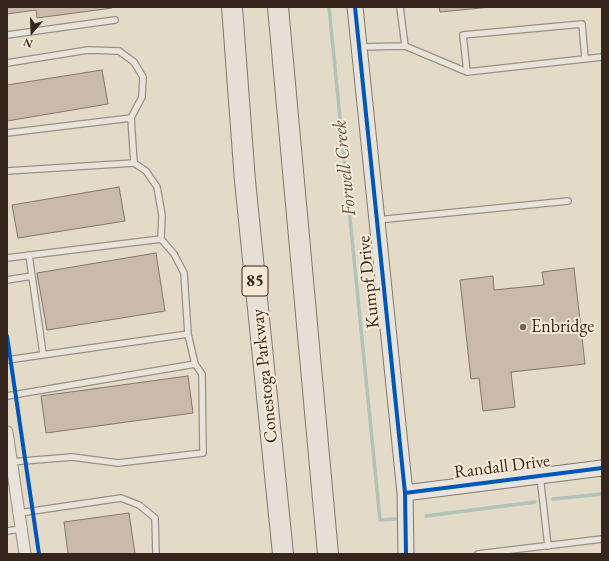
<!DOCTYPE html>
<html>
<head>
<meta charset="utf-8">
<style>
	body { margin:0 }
	#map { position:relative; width:609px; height:561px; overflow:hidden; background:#e3dac7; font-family:"EB Garamond",serif }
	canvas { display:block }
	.frame { position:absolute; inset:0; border:8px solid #36251d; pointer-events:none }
	.north { position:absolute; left:12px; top:12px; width:40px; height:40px; -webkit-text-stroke:3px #f5e9d3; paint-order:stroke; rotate:199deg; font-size:11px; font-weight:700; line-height:16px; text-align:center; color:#36251d }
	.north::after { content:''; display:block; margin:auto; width:14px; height:18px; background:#36251d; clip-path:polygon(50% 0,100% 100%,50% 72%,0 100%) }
</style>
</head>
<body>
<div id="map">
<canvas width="609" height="561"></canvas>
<div class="frame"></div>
<div class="north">N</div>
</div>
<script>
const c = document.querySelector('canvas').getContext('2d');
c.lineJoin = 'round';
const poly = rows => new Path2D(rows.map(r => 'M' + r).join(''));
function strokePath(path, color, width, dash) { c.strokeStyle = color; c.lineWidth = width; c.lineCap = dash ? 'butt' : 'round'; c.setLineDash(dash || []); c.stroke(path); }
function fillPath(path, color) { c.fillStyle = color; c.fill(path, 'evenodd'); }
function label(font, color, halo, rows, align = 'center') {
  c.font = font + ' "EB Garamond",serif'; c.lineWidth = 4; c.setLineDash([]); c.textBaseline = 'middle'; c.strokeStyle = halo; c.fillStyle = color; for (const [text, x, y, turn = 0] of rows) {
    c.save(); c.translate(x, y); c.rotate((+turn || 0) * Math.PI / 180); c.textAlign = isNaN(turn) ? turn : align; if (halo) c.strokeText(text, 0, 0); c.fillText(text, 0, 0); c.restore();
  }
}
strokePath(poly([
	[329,7,380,520,395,519],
	[553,499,602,494],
	[426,516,535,502]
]), '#b0c4b9', 3.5);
const building = poly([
	[7,7,112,7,112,8,37,18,36,10,7,14,7,7],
	[439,7,491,7,440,12,439,7],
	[102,70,108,104,7,121,7,85,102,70],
	[119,187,125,221,18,238,12,205,119,187],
	[156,253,165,311,47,330,37,273,156,253],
	[574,268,585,364,511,372,515,407,483,411,479,378,471,379,460,280,493,276,494,290,544,285,542,272,574,268],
	[188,376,193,413,46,433,41,396,188,376],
	[129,513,135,554,68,554,64,522,129,513]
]);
fillPath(building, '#cabaab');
strokePath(building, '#7f786e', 1);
const lane = poly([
	[400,7,405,46],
	[7,35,115,20],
	[360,47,405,46,467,72,602,57],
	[7,63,88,50,119,51,134,62,143,77,142,97,131,118,134,163],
	[467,72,463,35,582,24,585,58],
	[7,133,131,118],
	[7,171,134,163,146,171,157,187,162,215,161,239,174,254,184,273,188,334,195,364,202,374,203,453,118,463,72,457,11,462],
	[377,220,568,201],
	[29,255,43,354],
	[7,258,161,239],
	[7,280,32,276],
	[7,360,188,334],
	[7,396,195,364],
	[540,476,548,546],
	[19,513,121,498,139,505,155,518,156,554],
	[7,531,21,529],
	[478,554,602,539]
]);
const street = poly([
	[7,432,25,554]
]);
const secondary = poly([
	[355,7,405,493,406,554],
	[405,493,602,468]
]);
const highway = poly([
	[232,7,245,181,283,554],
	[278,7,328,554]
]);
strokePath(lane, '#989084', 8);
strokePath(street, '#989084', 13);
strokePath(secondary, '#7f786e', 17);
strokePath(highway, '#7f786e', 22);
strokePath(lane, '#e9e4db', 5.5);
strokePath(street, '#e9e4db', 11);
strokePath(secondary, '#e9e4db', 15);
strokePath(highway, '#e5dfd5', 20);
strokePath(poly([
	[355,7,405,493,406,554],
	[7,336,39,554],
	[405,493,602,468]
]), '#0057b8', 4);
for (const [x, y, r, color] of [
	[523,327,4,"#736458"]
]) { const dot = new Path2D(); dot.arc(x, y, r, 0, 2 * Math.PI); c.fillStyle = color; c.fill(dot); strokePath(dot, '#f5e9d3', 1.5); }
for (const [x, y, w] of [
	[255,281,26]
]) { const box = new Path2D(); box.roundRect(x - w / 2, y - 15, w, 30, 3); c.fillStyle = '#f5e9d3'; c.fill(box); strokePath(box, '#36251d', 1); }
label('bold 17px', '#36251d', null, [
	["85",255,281]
]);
label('18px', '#36251d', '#f5e9d3', [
	["Kumpf Drive",369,282,-96],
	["Conestoga Parkway",265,376,-96],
	["Randall Drive",502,467,-7]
]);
label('18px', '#36251d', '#f5e9d3', [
	["Enbridge",531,327]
], 'left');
label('italic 19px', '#54524a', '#f5e9d3', [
	["Forwell Creek",345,168,-96]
]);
</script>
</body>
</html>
